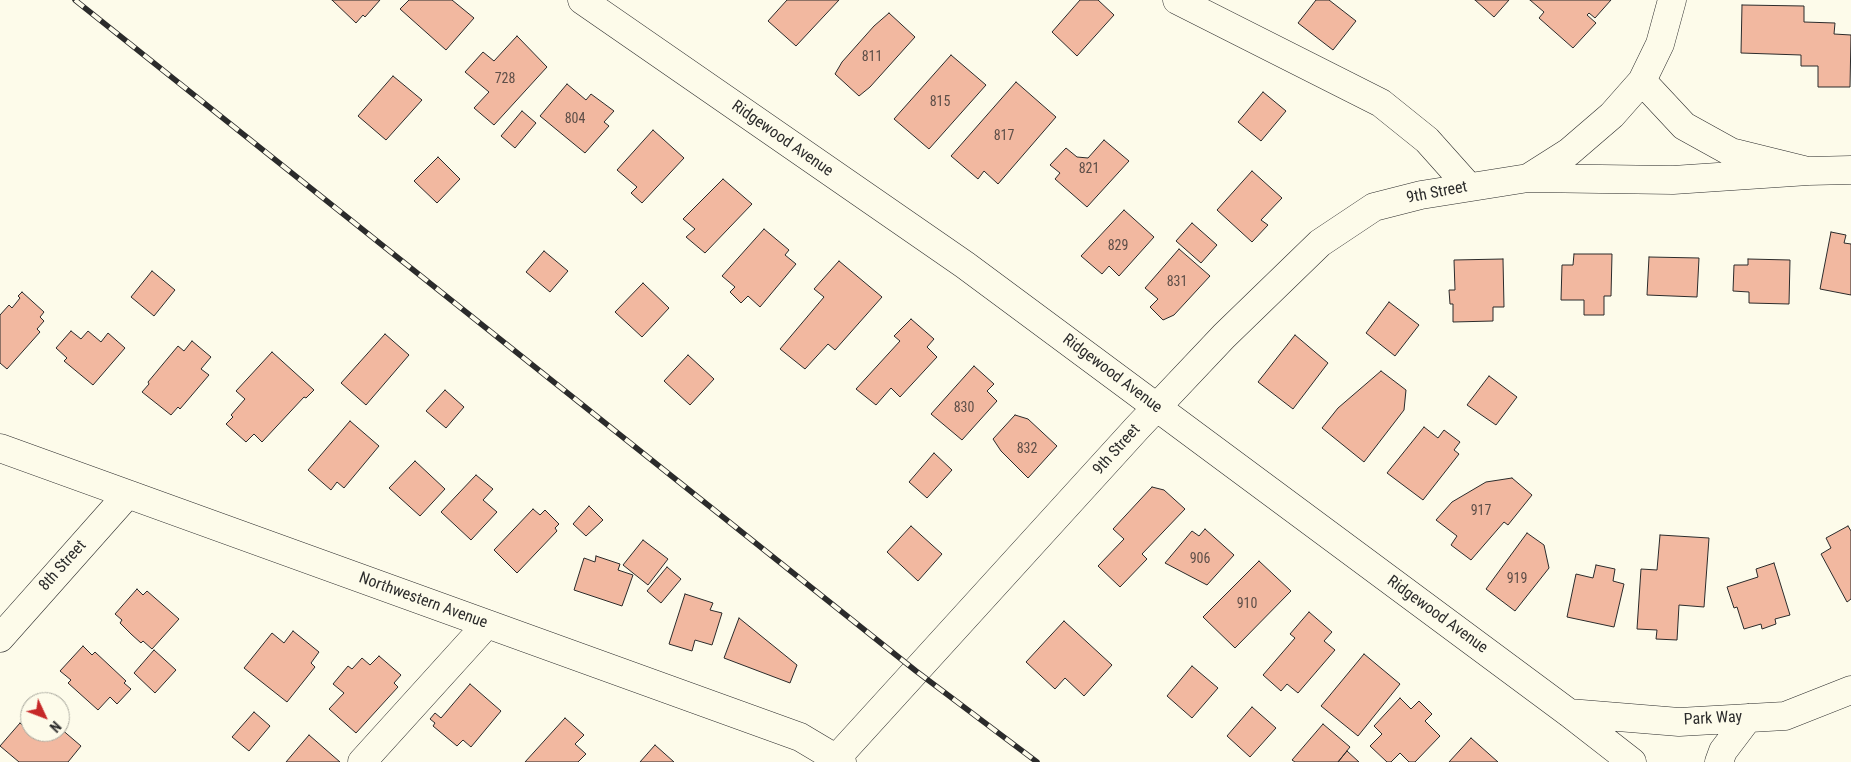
<!DOCTYPE html>
<html>
<head>
<meta charset="utf-8">
<style>
	body { margin:0 }
	#map { position:relative; width:1851px; height:762px; overflow:hidden; background:#fdfbea; font-family:"Roboto Condensed",sans-serif }
	canvas { display:block }
	.north { position:absolute; left:20px; top:692px; width:50px; height:50px; box-sizing:border-box; background:#fdfbea; border:1px solid #a9a89e; border-radius:50%; rotate:133deg; font-size:14px; font-weight:700; line-height:20px; text-align:center; color:#2b2b2b }
	.north::after { content:''; display:block; margin:auto; width:18px; height:22px; background:#c62828; clip-path:polygon(50% 0,100% 100%,50% 72%,0 100%) }
</style>
</head>
<body>
<div id="map">
<canvas width="1851" height="762"></canvas>
<div class="north">N</div>
</div>
<script>
const c = document.querySelector('canvas').getContext('2d');
c.lineJoin = 'round';
function fillPath(path, color) { c.fillStyle = color; c.fill(path, 'evenodd'); }
const poly = rows => new Path2D(rows.map(r => 'M' + r).join(''));
function strokePath(path, color, width, dash) { c.strokeStyle = color; c.lineWidth = width; c.lineCap = dash ? 'butt' : 'round'; c.setLineDash(dash || []); c.stroke(path); }
function label(font, color, halo, rows, align = 'center') {
  c.font = font + ' "Roboto Condensed",sans-serif'; c.lineWidth = 4; c.setLineDash([]); c.textBaseline = 'middle'; c.strokeStyle = halo; c.fillStyle = color; for (const [text, x, y, turn = 0] of rows) {
    c.save(); c.translate(x, y); c.rotate((+turn || 0) * Math.PI / 180); c.textAlign = isNaN(turn) ? turn : align; if (halo) c.strokeText(text, 0, 0); c.fillText(text, 0, 0); c.restore();
  }
}
const building = poly([
	[332,0,380,0,365,17,363,15,356,23,332,0],
	[409,0,452,0,474,18,446,50,400,9,409,0],
	[787,0,839,0,796,46,768,21,787,0],
	[1080,0,1098,0,1114,15,1077,56,1052,32,1080,0],
	[1316,0,1329,0,1356,21,1333,50,1298,23,1316,0],
	[1475,0,1509,0,1494,17,1475,0],
	[1530,0,1611,0,1595,18,1589,13,1587,15,1596,23,1573,48,1539,18,1544,12,1530,0],
	[1742,5,1804,6,1804,22,1835,23,1834,34,1851,35,1850,87,1818,87,1818,66,1801,66,1801,55,1741,53,1742,5],
	[889,13,915,37,870,87,859,96,835,74,842,62,874,26,889,13],
	[517,36,547,67,494,125,474,108,489,92,465,72,483,52,494,61,517,36],
	[951,55,986,85,929,149,894,119,951,55],
	[393,76,422,100,386,140,358,116,393,76],
	[1016,82,1056,117,998,184,984,171,978,179,951,156,1016,82],
	[567,84,586,100,591,94,614,111,604,122,609,126,585,153,540,116,567,84],
	[1263,92,1286,111,1261,141,1238,122,1263,92],
	[522,111,536,123,515,148,501,136,522,111],
	[653,130,684,158,642,203,631,193,637,187,617,170,653,130],
	[1104,140,1129,161,1087,207,1055,179,1060,173,1050,165,1066,148,1077,157,1088,158,1104,140],
	[438,157,460,179,437,203,414,181,438,157],
	[1252,171,1282,198,1261,220,1268,225,1252,242,1217,210,1252,171],
	[723,179,752,204,705,253,686,237,695,229,683,219,723,179],
	[1124,210,1154,237,1119,276,1109,266,1102,274,1081,256,1124,210],
	[1192,223,1217,245,1201,263,1176,241,1192,223],
	[764,229,789,250,785,255,796,264,760,307,748,296,741,303,730,292,735,287,722,276,764,229],
	[1831,232,1846,235,1844,243,1851,244,1851,295,1820,289,1831,232],
	[1179,249,1210,276,1174,315,1163,320,1150,307,1158,299,1145,288,1179,249],
	[544,251,568,271,550,292,526,272,544,251],
	[1574,254,1612,254,1611,296,1604,296,1604,315,1584,315,1584,300,1561,300,1562,265,1573,265,1574,254],
	[1649,257,1699,258,1697,297,1647,295,1649,257],
	[1503,259,1504,307,1493,307,1493,321,1453,322,1453,304,1450,304,1449,290,1455,290,1454,260,1503,259],
	[1748,259,1790,260,1789,304,1749,303,1749,292,1733,291,1734,265,1748,265,1748,259],
	[839,261,882,297,835,350,828,344,805,369,780,349,824,297,814,289,839,261],
	[152,271,175,290,154,316,131,297,152,271],
	[643,283,669,308,642,337,615,312,643,283],
	[22,292,44,312,40,317,44,321,37,329,40,332,7,369,0,363,0,315,9,305,12,308,20,298,18,296,22,292],
	[1389,302,1419,325,1395,356,1366,333,1389,302],
	[911,319,934,339,927,347,937,357,900,397,891,388,876,405,856,389,900,341,894,336,911,319],
	[71,331,81,339,88,331,101,342,108,333,125,348,93,385,64,361,67,358,56,348,71,331],
	[385,334,409,355,366,405,341,383,385,334],
	[1295,335,1328,363,1293,409,1258,382,1295,335],
	[192,341,211,357,201,369,209,375,180,409,178,407,171,415,142,392,149,384,148,382,178,346,184,351,192,341],
	[272,352,314,390,306,398,304,397,262,442,254,434,246,442,226,424,233,417,231,415,245,399,236,391,272,352],
	[688,355,714,379,690,405,664,381,688,355],
	[974,366,994,384,987,391,997,401,962,440,931,414,974,366],
	[1381,371,1406,390,1404,410,1364,462,1322,428,1338,408,1381,371],
	[1489,376,1517,397,1496,425,1467,405,1489,376],
	[445,390,464,407,446,428,426,411,445,390],
	[1015,415,1028,419,1057,446,1028,478,1001,451,993,439,1015,415],
	[350,421,379,446,344,488,337,482,331,490,308,470,350,421],
	[1424,427,1438,438,1444,430,1460,442,1454,450,1459,454,1423,500,1387,473,1424,427],
	[934,453,952,470,927,498,909,482,934,453],
	[415,461,445,489,420,516,389,488,415,461],
	[476,475,493,489,483,500,497,512,471,540,441,512,476,475],
	[1512,478,1532,495,1508,525,1504,522,1471,560,1451,545,1457,536,1436,520,1452,502,1486,482,1512,478],
	[1152,487,1164,490,1185,509,1142,554,1147,559,1120,587,1098,566,1124,539,1113,529,1152,487],
	[589,506,603,520,586,536,573,524,589,506],
	[533,509,540,515,545,510,559,524,555,528,557,531,517,573,494,550,533,509],
	[911,526,942,554,918,581,887,552,911,526],
	[1848,526,1851,531,1851,599,1847,602,1821,554,1831,548,1826,538,1848,526],
	[1205,529,1234,555,1207,585,1165,563,1192,531,1199,536,1205,529],
	[1527,533,1544,545,1549,568,1515,611,1486,589,1527,533],
	[1660,535,1709,538,1704,607,1679,605,1677,640,1656,639,1657,630,1637,629,1641,569,1657,570,1660,535],
	[643,540,668,559,648,585,623,565,643,540],
	[596,556,620,564,618,570,633,575,622,606,574,590,584,558,595,562,596,556],
	[1259,561,1291,591,1235,648,1203,617,1259,561],
	[1774,563,1790,615,1775,619,1776,624,1762,629,1761,624,1744,629,1737,607,1734,608,1727,587,1758,577,1756,569,1774,563],
	[1596,565,1615,569,1613,581,1624,584,1614,627,1567,617,1576,574,1593,578,1596,565],
	[667,567,681,579,661,603,647,591,667,567],
	[137,589,143,595,147,591,179,619,152,649,143,641,141,643,131,634,120,623,122,620,115,614,137,589],
	[685,594,713,603,710,610,722,613,712,645,695,640,692,651,669,644,685,594],
	[1309,612,1332,632,1324,641,1335,650,1298,693,1287,684,1281,691,1263,675,1295,638,1290,634,1309,612],
	[739,618,797,665,790,683,724,658,739,618],
	[1064,621,1112,665,1084,696,1065,678,1055,689,1026,662,1064,621],
	[293,631,319,652,311,663,315,667,287,702,244,668,272,633,284,643,293,631],
	[83,646,92,655,95,652,126,681,124,683,131,689,117,704,110,697,98,710,68,683,71,680,60,671,83,646],
	[154,650,176,670,155,693,134,673,154,650],
	[1364,654,1400,684,1358,736,1321,706,1364,654],
	[379,656,401,675,394,683,398,687,356,733,329,709,344,693,333,684,348,666,352,669,362,658,370,665,379,656],
	[1192,666,1218,688,1192,718,1167,696,1192,666],
	[470,684,501,711,471,747,463,740,457,746,433,726,435,723,430,719,435,713,441,718,470,684],
	[1400,698,1411,709,1419,701,1432,714,1425,721,1440,736,1415,762,1409,762,1400,753,1391,762,1387,762,1370,746,1382,734,1374,726,1400,698],
	[1252,707,1276,728,1250,757,1227,736,1252,707],
	[254,712,270,726,249,751,232,737,254,712],
	[565,718,584,735,575,744,586,754,578,762,525,762,565,718],
	[20,723,27,729,30,726,30,732,60,732,60,728,81,746,68,762,19,762,0,746,20,723],
	[1323,724,1350,747,1338,762,1295,762,1292,760,1323,724],
	[309,735,340,762,286,762,309,735],
	[1471,738,1498,762,1449,762,1471,738],
	[655,745,674,762,640,762,655,745],
	[1347,751,1359,762,1338,762,1347,751]
]);
fillPath(building, '#f2b8a0');
strokePath(building, '#2b2b2b', 1);
const minor = poly([
	[582,0,965,265,1569,713,1632,762],
	[1177,0,1381,103,1427,140,1469,187],
	[1642,81,1684,126,1731,152,1808,171,1851,170],
	[1528,178,1569,152,1612,115,1642,81,1660,44,1672,0],
	[0,448,800,737,842,762],
	[0,638,127,495],
	[1569,713,1679,722,1785,716,1851,690],
	[362,762,487,624],
	[833,762,1137,428,1224,336,1320,243,1374,207,1421,195,1528,178,1673,180,1808,171],
	[1719,762,1723,751,1748,718]
]);
strokePath(minor, '#2b2b2b', 29);
strokePath(minor, '#fdfbea', 28);
const rail = poly([
	[75,0,916,671,1037,762]
]);
strokePath(rail, '#2b2b2b', 5.5);
strokePath(rail, '#fdfbea', 4, [11]);
label('14px', '#5d4e48', null, [
	["811",872,57],
	["728",505,79],
	["815",940,102],
	["804",575,119],
	["817",1004,136],
	["821",1089,169],
	["829",1118,246],
	["831",1177,282],
	["830",964,408],
	["832",1027,449],
	["917",1481,511],
	["906",1200,559],
	["919",1517,579],
	["910",1247,604]
]);
label('16px', '#2b2b2b', '#fdfbea', [
	["Ridgewood Avenue",782,139,35],
	["9th Street",1437,193,-11],
	["Ridgewood Avenue",1112,374,37],
	["9th Street",1117,450,-48],
	["8th Street",63,566,-48],
	["Northwestern Avenue",423,601,20],
	["Ridgewood Avenue",1437,615,36],
	["Park Way",1713,719,-3]
]);
</script>
</body>
</html>
